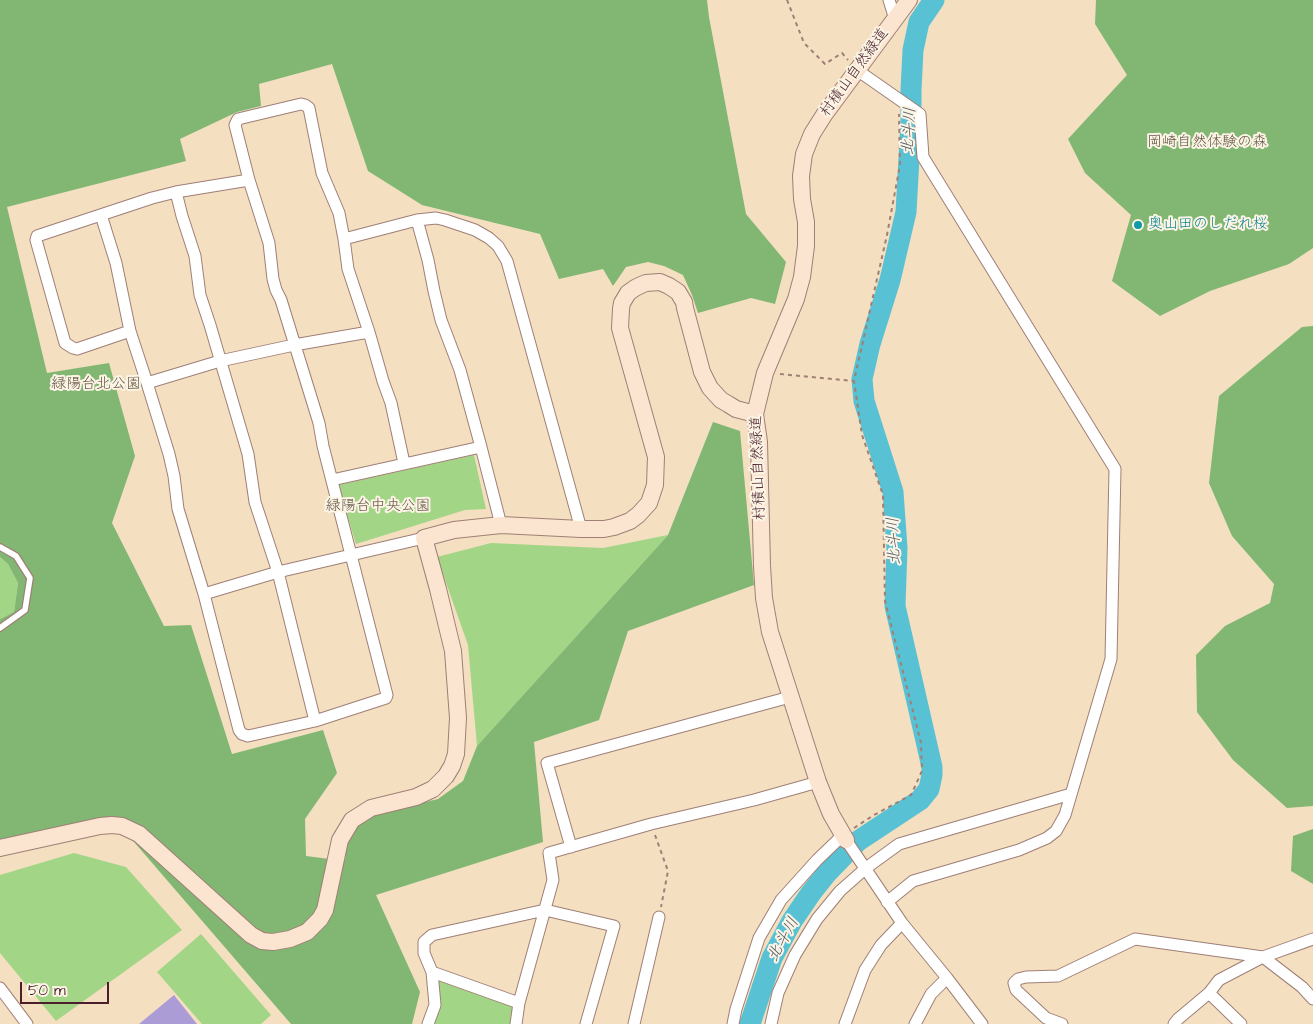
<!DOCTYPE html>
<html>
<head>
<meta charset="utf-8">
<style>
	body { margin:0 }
	#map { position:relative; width:1313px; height:1024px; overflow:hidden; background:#f4dfc1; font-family:"Architects Daughter",sans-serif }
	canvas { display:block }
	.scale { position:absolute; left:20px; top:982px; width:89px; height:22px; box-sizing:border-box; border:2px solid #4a1f2b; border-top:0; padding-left:6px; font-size:15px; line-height:18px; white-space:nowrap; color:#4a1f2b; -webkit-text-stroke:4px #fcf5e5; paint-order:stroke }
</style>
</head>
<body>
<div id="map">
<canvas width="1313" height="1024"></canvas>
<div class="scale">50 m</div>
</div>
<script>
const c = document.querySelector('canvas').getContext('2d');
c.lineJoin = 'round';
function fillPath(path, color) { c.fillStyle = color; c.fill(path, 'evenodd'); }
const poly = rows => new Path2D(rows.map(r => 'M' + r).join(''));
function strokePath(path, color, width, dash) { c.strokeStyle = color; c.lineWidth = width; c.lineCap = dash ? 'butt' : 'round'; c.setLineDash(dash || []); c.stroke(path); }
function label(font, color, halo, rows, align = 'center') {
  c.font = font + ' "Architects Daughter","Klee One",sans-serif'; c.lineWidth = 4; c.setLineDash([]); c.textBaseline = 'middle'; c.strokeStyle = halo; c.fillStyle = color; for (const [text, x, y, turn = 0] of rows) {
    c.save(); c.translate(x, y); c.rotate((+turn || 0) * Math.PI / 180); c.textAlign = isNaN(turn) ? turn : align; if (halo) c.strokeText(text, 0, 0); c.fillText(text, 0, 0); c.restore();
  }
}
fillPath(poly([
	[474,455,486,509,465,510,356,544,338,485],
	[668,535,477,746,468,645,437,557,491,543,603,548],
	[0,557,8,564,18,583,14,612,0,619],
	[74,853,126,867,182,930,56,1021,0,953,0,875],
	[201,934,271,1015,261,1024,202,1024,157,972],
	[437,978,514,1006,511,1024,433,1024]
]), '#a2d686');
fillPath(poly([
	[0,0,707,0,709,17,746,214,786,262,775,304,751,298,698,313,692,295,683,275,664,266,648,262,626,267,613,286,603,269,559,279,540,234,422,205,368,171,332,64,259,84,261,106,237,112,180,139,186,161,7,207,47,373,109,363,135,456,112,523,164,626,191,625,232,754,323,730,337,773,305,819,306,856,345,861,346,845,358,826,379,813,438,799,463,781,477,746,668,535,713,422,740,431,754,585,628,631,599,720,534,742,543,842,376,895,420,992,412,1024,291,1024,122,828,0,851,0,619,14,612,18,583,8,564,0,557],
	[1096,0,1313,0,1313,248,1289,264,1210,291,1160,316,1112,281,1131,215,1085,173,1068,139,1127,75,1095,24],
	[1313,326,1313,806,1287,808,1233,760,1197,712,1196,655,1225,626,1270,603,1274,584,1232,536,1209,483,1219,396,1302,327],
	[1313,829,1313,884,1291,871,1293,836]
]), '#81b773');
strokePath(poly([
	[750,1024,772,958,792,921,811,893,827,873,858,841,920,800,929,789,932,775,932,767,895,606,897,548,893,492,864,401,862,379,870,344,890,280,906,212,911,122,911,90,913,50,919,22,934,0]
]), '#58c2d4', 21);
fillPath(poly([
	[174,995,197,1024,139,1024]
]), '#ac9cd6');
const lane = poly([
	[0,547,16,556,30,578,25,610,0,628]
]);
const street = poly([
	[889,0,895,19],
	[857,70,920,114,923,157,1115,469,1111,659,1065,815,1056,831,1047,838,1019,850,913,881,887,902],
	[176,192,182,216,195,256,200,295,210,325,248,454,255,502,278,572,315,721],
	[101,215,116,263,130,331,147,383,169,454,174,476,178,509,204,594,239,730,242,734,248,736,315,721,386,698,387,695,323,446,319,423,281,300,276,290,273,279,269,243,249,180,235,125,238,119,301,104,305,105,309,108,322,173,339,213,344,239,348,269,369,332,383,381,391,403,404,463],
	[417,220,428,260,434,291,441,320,460,370,481,447],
	[344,239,417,220,436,218,445,220,475,230,489,238,498,246,507,261,581,529],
	[130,331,77,349,73,348,65,343,36,240,37,236,152,198,176,192,249,180],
	[147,383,220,361,294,345,369,332],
	[332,480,481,447,501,525],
	[204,594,278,572,424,538],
	[846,840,902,923,947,978,982,1024],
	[571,847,547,763,790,697],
	[432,972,519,1003],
	[0,988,27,1024],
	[1209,993,1241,1024],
	[428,1024,435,1005,432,972,424,953,424,942,432,935,545,910,614,926,586,1024],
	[516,1024,519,1003,553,880,549,853,651,824,754,800,818,782],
	[634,1024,659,917],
	[733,1024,736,1009,759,938,781,900,817,860,843,835],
	[771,1024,778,993,795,955,817,919,840,891,866,868,899,844,1071,794],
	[845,1024,865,970,881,945,902,923],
	[915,1024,931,994,947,978],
	[1062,1024,1046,1018,1016,990,1014,983,1018,979,1026,977,1058,976,1135,939,1263,957,1302,987,1313,999],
	[1174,1024,1178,1019,1209,993,1219,980,1263,957,1313,939]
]);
const secondary = poly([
	[846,840,831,814,818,782,770,632,764,598,762,566,759,442,755,414,765,373,796,299,802,277,806,246,806,222,802,199,801,176,804,154,812,134,824,115,909,0],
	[0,848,100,826,112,825,122,826,139,834,251,935,262,941,273,942,290,939,307,932,320,919,325,910,340,840,352,820,371,808,416,797,433,789,446,776,452,766,456,754,458,718,453,651,438,589,424,538,454,530,501,525,581,529,604,529,614,527,630,521,638,515,649,503,655,485,656,457,620,328,621,309,622,303,628,293,635,288,641,285,646,283,660,282,669,286,678,292,684,302,685,308,702,372,710,388,721,400,728,404,736,409,755,414]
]);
strokePath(lane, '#9f7f76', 8);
strokePath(street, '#9f7f76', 13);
strokePath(secondary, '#9f7f76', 18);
strokePath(poly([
	[787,0,804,43,825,64,842,53,848,60],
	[780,374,854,381],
	[854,828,874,815,911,795,922,771,921,743,885,601,883,495,862,435,854,381,887,235,900,165,899,114],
	[655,835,668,871,661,907]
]), '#9f7f76', 2, [4, 4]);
strokePath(lane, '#fff', 5.5);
strokePath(street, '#fff', 11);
strokePath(secondary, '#fce5d0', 16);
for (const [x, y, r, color] of [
	[1138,225,5,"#0f9aa8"]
]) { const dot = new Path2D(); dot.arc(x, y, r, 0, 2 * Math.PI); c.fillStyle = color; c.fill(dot); strokePath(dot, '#fcf5e5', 2); }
label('15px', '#4a1f2b', '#fcf5e5', [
	["村積山自然緑道",855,73,-54],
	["村積山自然緑道",759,468,-92]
]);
label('15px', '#645646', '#fcf5e5', [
	["岡崎自然体験の森",1207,143],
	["緑陽台北公園",96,385],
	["緑陽台中央公園",378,507]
]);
label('15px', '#0d838f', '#fcf5e5', [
	["奥山田のしだれ桜",1148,225]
], 'left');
label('italic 16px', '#4f5866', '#fcf5e5', [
	["北斗川",910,131,-87],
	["北斗川",895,541,-92],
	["北斗川",784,940,-61]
]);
</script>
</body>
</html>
